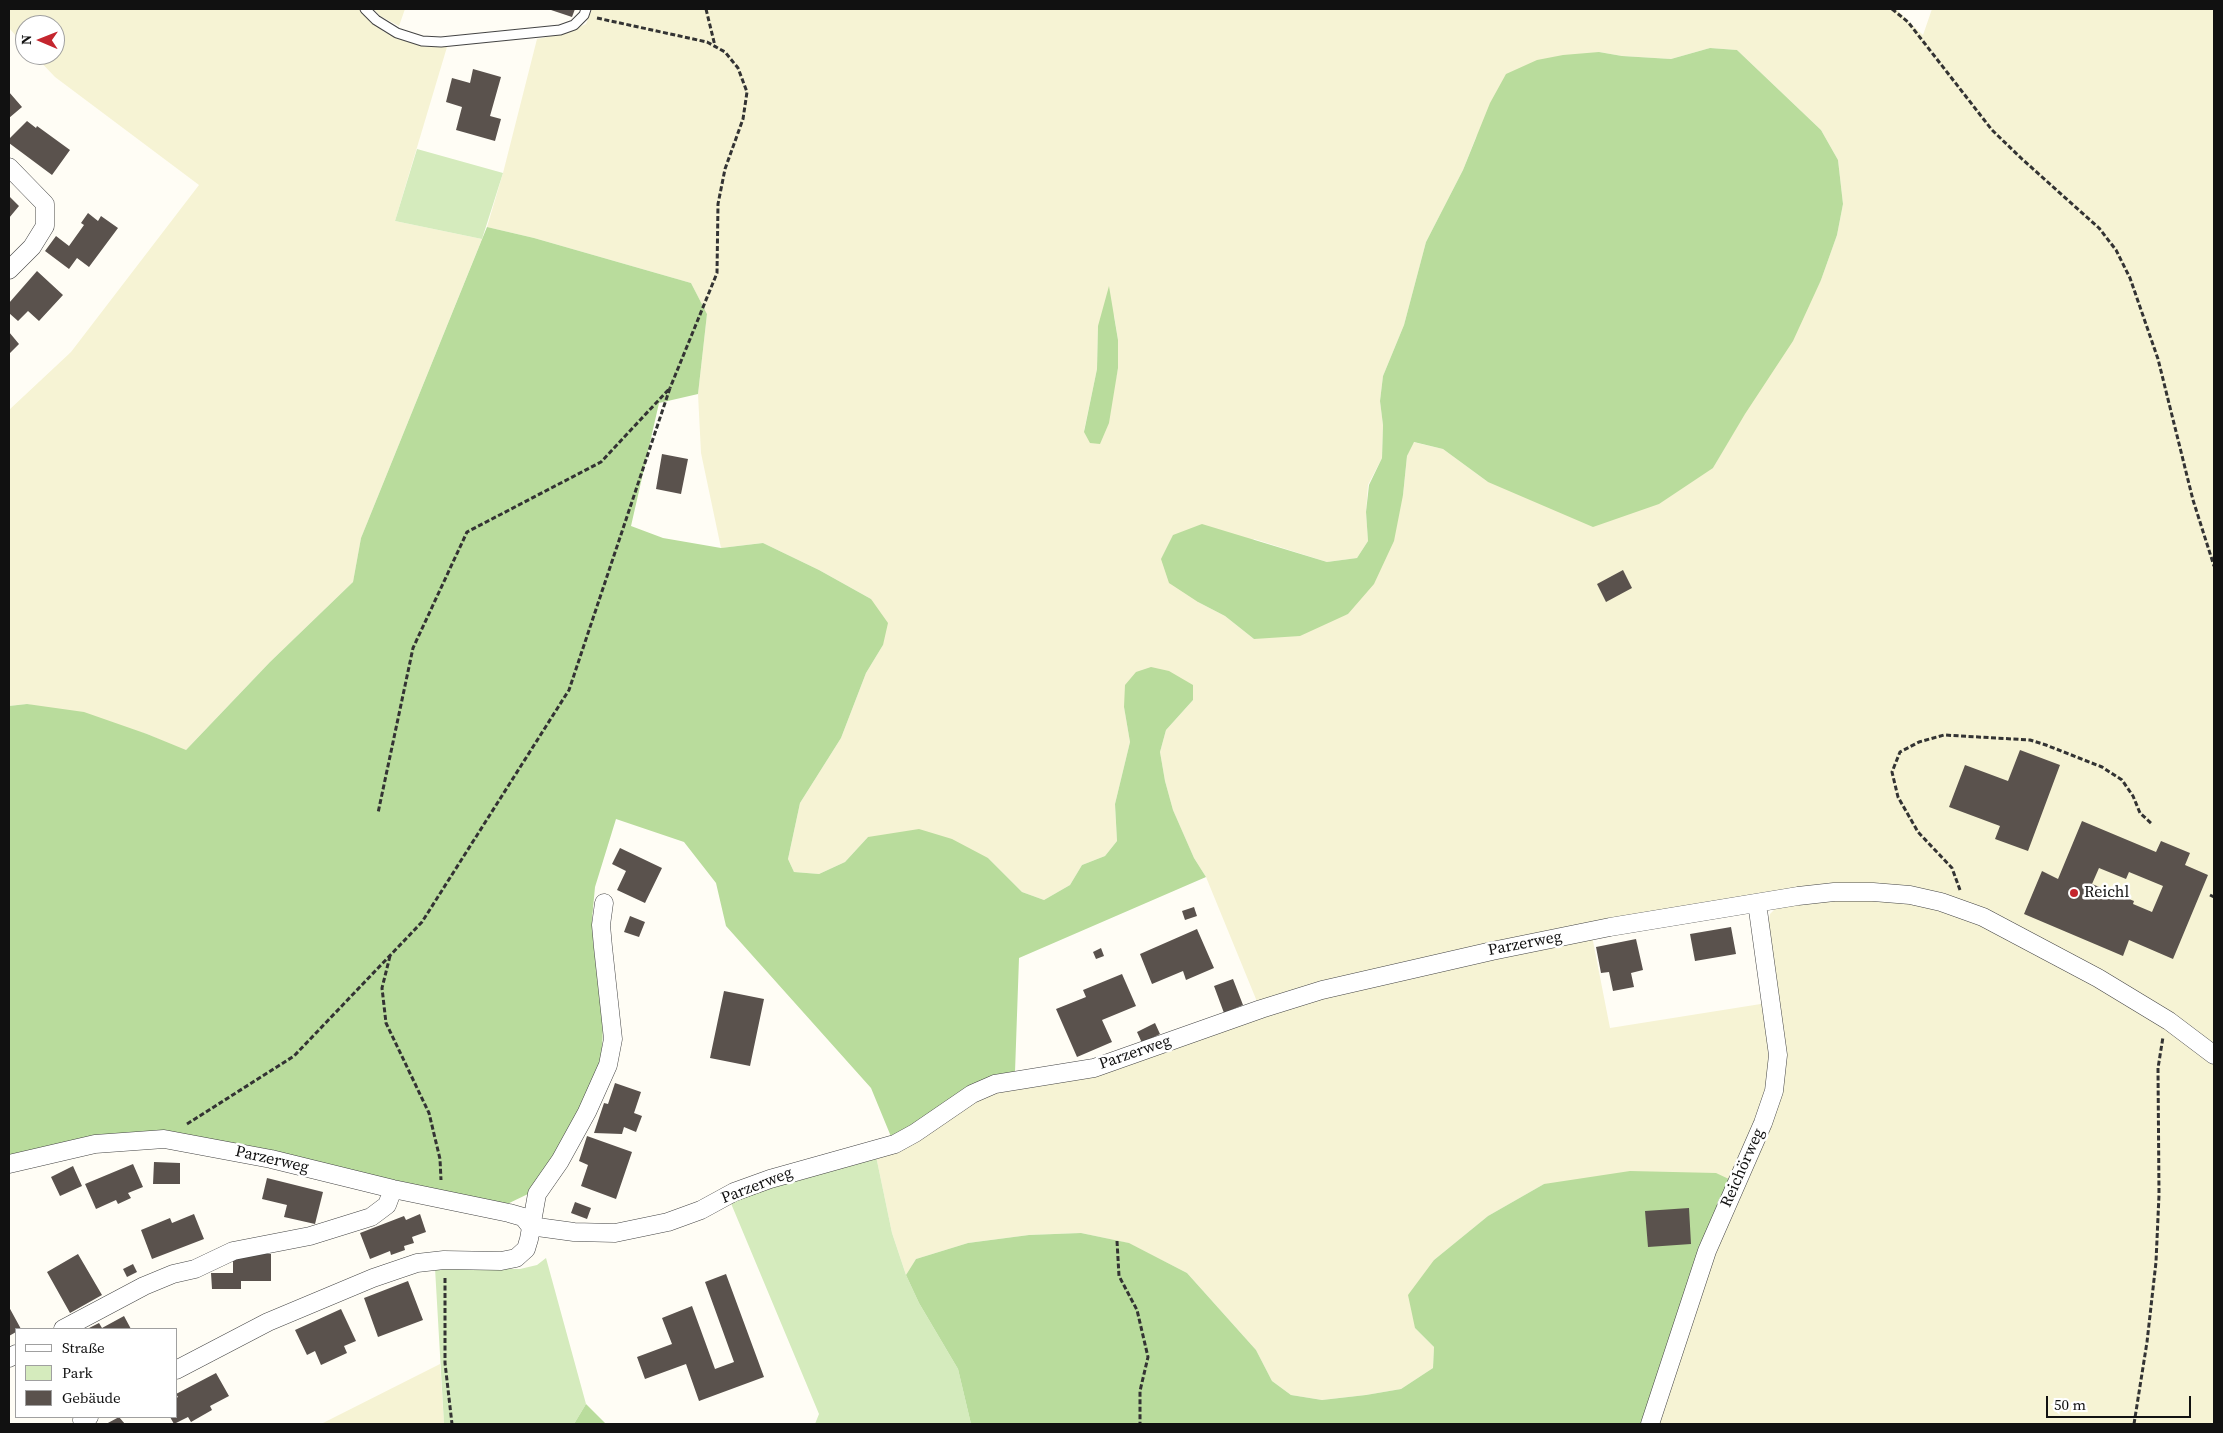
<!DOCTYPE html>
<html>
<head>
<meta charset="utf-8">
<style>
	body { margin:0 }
	#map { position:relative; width:2223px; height:1433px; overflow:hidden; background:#fffdf5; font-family:"Source Serif 4",serif }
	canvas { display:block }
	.frame { position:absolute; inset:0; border:10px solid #111; pointer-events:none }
	.legend { position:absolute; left:15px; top:1328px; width:162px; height:90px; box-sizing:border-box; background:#fff; border:1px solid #a0a0a0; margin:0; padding:6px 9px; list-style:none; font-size:15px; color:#111 }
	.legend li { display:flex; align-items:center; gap:10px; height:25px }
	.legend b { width:25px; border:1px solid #a0a0a0 }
	.north { position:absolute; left:15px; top:15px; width:50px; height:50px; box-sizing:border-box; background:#fff; border:1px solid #a0a0a0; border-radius:50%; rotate:271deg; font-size:14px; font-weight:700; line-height:20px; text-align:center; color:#111 }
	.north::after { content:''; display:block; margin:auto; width:18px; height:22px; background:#c4262e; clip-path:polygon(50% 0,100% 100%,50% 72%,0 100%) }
	.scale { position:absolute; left:2046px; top:1396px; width:145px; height:22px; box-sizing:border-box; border:2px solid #111; border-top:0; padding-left:6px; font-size:15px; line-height:18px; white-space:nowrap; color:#111; -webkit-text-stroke:4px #fff; paint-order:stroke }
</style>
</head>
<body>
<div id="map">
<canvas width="2223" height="1433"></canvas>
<div class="frame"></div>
<ul class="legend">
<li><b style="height:6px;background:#fff"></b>Straße</li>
<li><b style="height:14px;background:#d5ebbd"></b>Park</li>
<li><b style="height:14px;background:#5a524d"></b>Gebäude</li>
</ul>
<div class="north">N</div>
<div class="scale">50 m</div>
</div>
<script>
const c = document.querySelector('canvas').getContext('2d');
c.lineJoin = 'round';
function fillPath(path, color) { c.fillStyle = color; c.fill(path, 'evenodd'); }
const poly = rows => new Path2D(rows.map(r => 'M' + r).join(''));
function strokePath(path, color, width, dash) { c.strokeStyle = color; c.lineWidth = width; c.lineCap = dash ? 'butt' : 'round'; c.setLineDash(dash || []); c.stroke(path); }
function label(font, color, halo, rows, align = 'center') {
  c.font = font + ' "Source Serif 4",serif'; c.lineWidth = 5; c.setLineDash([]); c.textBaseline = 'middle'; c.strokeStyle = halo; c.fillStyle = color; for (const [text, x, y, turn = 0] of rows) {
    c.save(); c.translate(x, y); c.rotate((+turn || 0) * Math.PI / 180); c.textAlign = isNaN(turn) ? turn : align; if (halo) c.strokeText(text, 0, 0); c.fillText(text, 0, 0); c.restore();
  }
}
fillPath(poly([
	[9,9,359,9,384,32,425,47,447,47,395,221,482,239,361,538,353,582,270,662,185,751,147,734,27,704,9,706,9,410,71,352,199,185,55,77,34,55,55,55,55,25,25,25,25,46,9,28],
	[374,9,405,9,399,26,380,16],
	[592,9,1896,9,1923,35,1932,9,2214,9,2214,1047,2030,933,1874,885,1258,1004,1206,877,1194,858,1173,810,1165,781,1160,752,1166,730,1193,700,1124,707,1130,742,1115,804,1117,841,1105,856,1082,865,1070,885,1044,900,1022,892,988,858,868,837,845,862,819,874,794,872,788,859,800,803,841,738,866,673,883,645,871,599,819,570,763,543,721,548,701,453,698,394,707,314,691,283,534,238,487,227,503,173,537,39,566,33,586,24],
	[1710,48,1737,50,1821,130,1838,160,1843,204,1837,235,1821,280,1713,468,1488,482,1443,449,1413,442,1407,456,1403,495,1348,614,1254,639,1225,616,1198,602,1254,539,1327,562,1357,558,1368,541,1366,512,1368,485,1382,458,1383,425,1380,401,1383,376,1404,325,1426,242,1463,170,1476,137,1599,52,1622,56,1671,59],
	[1114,315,1118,340,1118,368,1113,392,1084,431,1097,369,1098,326],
	[1844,898,1885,899,1956,912,2140,1009,2214,1065,2214,1424,1655,1424,1706,1266,1779,1092,1768,928,1770,914,1778,906],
	[1592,936,1610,1028,1767,1003,1772,1079,1731,1180,1544,1184,1488,1216,1434,1260,1415,1328,1434,1347,1433,1368,1401,1389,1366,1395,1322,1400,1291,1395,1272,1381,1256,1350,1187,1273,1128,1243,1081,1233,1029,1235,968,1243,916,1259,906,1275,892,1233,876,1156,980,1096,1323,996],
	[440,1364,444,1424,321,1424]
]), '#f6f3d4');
fillPath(poly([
	[417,149,503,173,482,239,395,221],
	[876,1156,892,1233,906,1275,919,1303,958,1369,971,1424,815,1424,819,1414,730,1201,767,1186],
	[546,1258,586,1404,574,1424,444,1424,435,1268,520,1269,537,1265]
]), '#d5ebbd');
fillPath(poly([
	[1710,48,1737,50,1821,130,1838,160,1843,204,1837,235,1821,280,1793,341,1745,414,1713,468,1659,504,1593,527,1488,482,1443,449,1414,442,1407,456,1403,495,1394,541,1374,584,1348,614,1300,636,1254,639,1225,616,1198,602,1169,583,1161,559,1173,535,1202,524,1327,562,1357,558,1368,541,1366,512,1369,485,1382,458,1383,425,1380,401,1383,376,1404,325,1426,242,1463,170,1490,103,1506,74,1537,60,1563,55,1599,52,1622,56,1671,59],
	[487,227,534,238,691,283,707,314,698,394,659,403,631,526,663,538,721,548,763,543,819,570,871,599,888,623,883,645,866,673,841,738,800,803,788,859,794,872,819,874,845,862,868,837,919,829,952,839,988,858,1022,892,1044,900,1070,885,1082,865,1105,856,1117,841,1115,804,1130,742,1124,707,1125,685,1136,672,1151,667,1169,671,1193,685,1193,700,1166,730,1160,752,1165,781,1173,810,1194,858,1206,877,1019,958,1015,1072,892,1139,871,1088,726,926,716,883,684,842,616,819,595,887,592,919,594,948,603,1023,602,1054,595,1078,551,1165,528,1194,503,1206,178,1134,133,1132,104,1136,9,1157,9,706,27,704,84,712,147,734,186,750,270,662,353,582,361,538],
	[1109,286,1118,340,1118,368,1109,423,1100,444,1090,443,1084,432,1097,369,1098,326],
	[1630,1171,1716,1173,1731,1180,1645,1424,971,1424,958,1369,919,1303,906,1275,916,1259,968,1243,1029,1235,1081,1233,1129,1243,1187,1273,1256,1350,1272,1381,1291,1395,1322,1400,1366,1395,1401,1389,1433,1368,1434,1347,1415,1328,1408,1295,1434,1260,1488,1216,1544,1184],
	[586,1404,606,1424,574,1424]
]), '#b9dc9c');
fillPath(poly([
	[548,9,575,9,572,17],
	[473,69,501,77,490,116,501,119,495,141,456,130,462,107,446,102,452,78,470,83],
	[9,92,22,107,9,118],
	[27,121,36,128,37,126,70,150,52,175,9,143,9,139],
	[9,196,19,206,9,218],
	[88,213,98,221,101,216,118,228,89,267,77,258,69,269,45,251,56,236,69,246,84,225,81,223],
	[37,271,63,295,39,321,28,311,18,321,9,313,9,303],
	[9,332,19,344,9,354],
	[662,454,688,459,681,494,656,489],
	[1623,570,1632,588,1606,602,1597,584],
	[2020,750,2060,765,2028,851,1995,839,2000,826,1949,807,1965,765,2008,781],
	[2082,821,2156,852,2161,841,2190,853,2185,865,2208,875,2173,959,2129,940,2123,956,2024,914,2042,871,2058,879],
	[2099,868,2126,879,2129,872,2163,886,2152,912,2133,904,2134,901,2092,884],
	[620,848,662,868,645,903,617,890,626,871,612,864],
	[1194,907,1197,916,1185,920,1182,911],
	[630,916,645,922,639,937,624,932],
	[1731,927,1736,954,1695,961,1690,934],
	[1197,929,1214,968,1186,980,1183,971,1152,984,1140,954],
	[1636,939,1643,970,1631,973,1634,987,1613,991,1609,972,1601,973,1596,947],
	[1101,948,1104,956,1096,959,1093,952],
	[1122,974,1136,1006,1102,1020,1112,1042,1077,1057,1056,1009,1086,997,1083,990],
	[1233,979,1243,1005,1224,1013,1214,986],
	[724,991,764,999,750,1066,710,1058],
	[1155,1023,1160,1034,1142,1043,1137,1032],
	[615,1083,641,1092,634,1113,642,1116,636,1132,624,1127,622,1134,594,1133,604,1103,608,1104],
	[587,1136,632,1152,616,1199,581,1186,588,1165,579,1161],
	[154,1162,180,1163,180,1184,153,1184],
	[133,1164,143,1187,128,1193,131,1198,118,1204,116,1200,96,1209,85,1184],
	[73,1166,82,1186,60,1196,51,1177],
	[267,1178,323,1192,315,1224,284,1217,287,1205,262,1199],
	[575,1202,591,1208,587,1219,571,1213],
	[1689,1208,1691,1244,1648,1247,1645,1211],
	[194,1214,204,1239,152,1259,141,1230,170,1218,172,1223],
	[420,1214,426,1232,412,1237,414,1243,404,1246,405,1250,391,1255,390,1251,370,1259,360,1233,404,1216,406,1220],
	[78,1254,102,1295,70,1313,47,1272],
	[233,1254,271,1254,271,1281,241,1281,241,1289,212,1289,211,1273,233,1273],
	[133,1264,137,1272,127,1277,123,1269],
	[726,1274,764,1377,699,1401,686,1364,645,1379,637,1357,672,1344,662,1318,692,1306,715,1369,734,1362,705,1282],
	[408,1281,423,1320,378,1337,364,1298],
	[9,1307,21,1329,16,1329,16,1332,9,1336],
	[341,1309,356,1341,344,1346,347,1353,321,1365,315,1351,307,1355,295,1330],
	[124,1316,131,1329,87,1329,99,1323,102,1328],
	[216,1373,229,1396,210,1406,212,1410,191,1422,188,1417,174,1424,170,1417,176,1417,176,1398,178,1397,176,1394],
	[119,1417,125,1424,106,1424]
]), '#5a524d');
const lane = poly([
	[365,9,376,20,397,33,422,41,441,42,560,30,574,25,584,15,586,9]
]);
const street = poly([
	[9,167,45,204,45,226,32,247,9,270],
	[9,1164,95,1144,164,1139,271,1159,393,1189,509,1213,523,1217,530,1226,574,1232,615,1233,668,1222,701,1210,734,1192,770,1179,895,1144,915,1133,972,1094,995,1084,1094,1068,1261,1009,1322,990,1492,951,1610,927,1798,896,1834,892,1873,892,1910,895,1941,902,1983,917,2098,978,2169,1021,2214,1055],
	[63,1329,144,1286,173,1274,195,1269,233,1251,310,1236,371,1217,387,1205,393,1189],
	[9,1358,16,1354],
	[176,1370,268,1322,373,1278,417,1263,444,1260,501,1261,516,1258,526,1249,529,1239,537,1194,560,1161,587,1112,608,1065,613,1039,603,947,601,925,604,903],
	[82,1420,89,1417],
	[1650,1424,1707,1251,1763,1123,1774,1091,1778,1055,1757,903]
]);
strokePath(lane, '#444', 11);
strokePath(street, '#444', 19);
strokePath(poly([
	[706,9,715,46],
	[1892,9,1908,22,1992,130,2022,159,2099,228,2116,250,2130,278,2158,359,2193,500,2214,566],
	[597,18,707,42,725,52,738,68,747,92,743,119,725,169,718,204,717,273,670,388],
	[1960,890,1952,868,1918,832,1898,797,1892,772,1900,752,1919,742,1944,735,2030,740,2046,745,2102,767,2122,780,2133,796,2140,813,2152,824],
	[2210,895,2214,897],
	[390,956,382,988,386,1023,429,1113,440,1159,441,1180],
	[187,1124,294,1056,422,922,569,690,670,388,601,462,467,532,413,648,378,813],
	[1117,1241,1119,1276,1137,1310,1148,1357,1140,1391,1140,1424],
	[445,1278,445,1363,452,1424],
	[2134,1424,2147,1342,2156,1262,2159,1195,2158,1068,2163,1037]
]), '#333', 3, [5, 2.5]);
strokePath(lane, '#fff', 9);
strokePath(street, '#fff', 18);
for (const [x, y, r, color] of [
	[2074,893,5,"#c4262e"]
]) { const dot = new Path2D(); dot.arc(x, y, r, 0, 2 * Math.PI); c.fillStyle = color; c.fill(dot); strokePath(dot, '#fff', 2); }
label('16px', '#111', '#fff', [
	["Reichl",2084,893]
], 'left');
label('16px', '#111', '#fff', [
	["Parzerweg",1525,944,-11],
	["Parzerweg",1135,1053,-19],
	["Parzerweg",272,1160,13],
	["Reichörweg",1743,1168,-66],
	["Parzerweg",757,1186,-21]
]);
</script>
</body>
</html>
